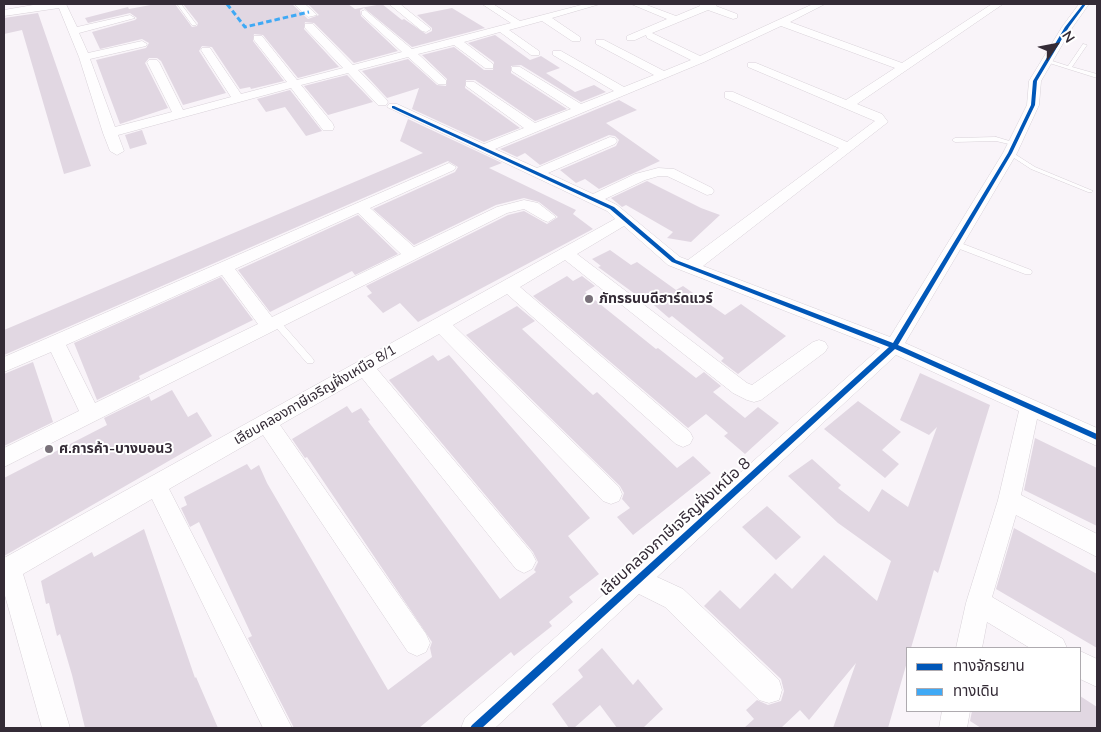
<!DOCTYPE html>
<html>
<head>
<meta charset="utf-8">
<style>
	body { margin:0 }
	#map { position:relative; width:1101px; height:732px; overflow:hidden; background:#f9f4f9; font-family:Mulish,"Noto Sans Thai",sans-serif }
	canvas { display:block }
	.frame { position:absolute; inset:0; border:5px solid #342b36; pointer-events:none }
	.legend { position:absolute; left:906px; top:647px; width:175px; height:65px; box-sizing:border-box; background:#fff; border:1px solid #aeaaaf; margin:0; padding:6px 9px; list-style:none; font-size:15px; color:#342b36 }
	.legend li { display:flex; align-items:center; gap:10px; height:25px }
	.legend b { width:25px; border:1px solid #aeaaaf }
	.north { position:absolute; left:1031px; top:20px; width:50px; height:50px; -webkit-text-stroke:4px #fff; paint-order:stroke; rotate:57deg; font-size:14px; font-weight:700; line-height:20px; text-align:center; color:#342b36 }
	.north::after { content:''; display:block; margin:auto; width:18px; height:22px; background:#342b36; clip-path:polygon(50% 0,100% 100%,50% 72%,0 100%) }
</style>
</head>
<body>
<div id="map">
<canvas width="1101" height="732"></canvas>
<div class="frame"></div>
<ul class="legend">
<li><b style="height:6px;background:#0057b8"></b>ทางจักรยาน</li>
<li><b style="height:6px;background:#3fa9f5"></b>ทางเดิน</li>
</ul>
<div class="north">N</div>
</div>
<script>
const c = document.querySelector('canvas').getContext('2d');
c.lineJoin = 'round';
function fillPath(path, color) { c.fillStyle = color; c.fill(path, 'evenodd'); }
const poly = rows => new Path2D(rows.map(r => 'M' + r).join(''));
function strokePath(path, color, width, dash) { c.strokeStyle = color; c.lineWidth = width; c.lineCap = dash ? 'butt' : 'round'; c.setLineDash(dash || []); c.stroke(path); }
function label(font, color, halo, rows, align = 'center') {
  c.font = font + ' Mulish,"Noto Sans Thai",sans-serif'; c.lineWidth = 4; c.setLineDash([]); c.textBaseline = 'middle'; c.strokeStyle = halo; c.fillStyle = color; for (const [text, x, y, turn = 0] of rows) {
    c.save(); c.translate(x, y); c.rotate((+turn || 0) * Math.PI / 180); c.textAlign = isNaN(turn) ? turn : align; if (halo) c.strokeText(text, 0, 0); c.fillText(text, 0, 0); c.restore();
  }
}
fillPath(poly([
	[156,4,175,4,192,27,197,26,198,23,183,4,292,4,308,19,319,15,308,4,348,4,355,9,382,4,402,20,404,19,426,34,432,31,432,28,417,15,452,8,485,28,412,47,364,8,360,10,361,16,398,51,354,63,314,23,305,22,304,29,339,67,298,78,263,35,254,34,253,41,284,81,251,89,250,87,240,89,212,47,202,46,199,51,226,93,183,105,161,61,157,58,149,58,145,63,168,108,120,124,96,60,146,48,149,43,142,39,100,49,92,32,135,20,137,18,130,13,88,23,85,18,128,7,129,9],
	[38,13,91,166,64,174,22,30,4,34,4,18],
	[495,35,530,60,541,56,560,68,546,73,575,92,594,85,606,92,581,102,521,65,511,66,511,73,567,109,535,121,475,80,466,80,465,88,520,128,484,142,412,109,419,88,387,98,362,71,408,59,437,85,446,86,447,79,422,55,454,47,484,70,493,70,494,62,468,43],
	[347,75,373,102,328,115,304,86],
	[290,90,322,131,306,136,285,107,266,112,257,99],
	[619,100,637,110,606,123,660,161,599,189,585,179,576,183,560,170,616,146,619,140,615,136,609,135,540,165,525,153,517,157,500,149],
	[408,119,502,163,489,168,576,210,573,214,593,229,418,322,400,303,383,313,367,296,372,293,366,286,508,215,524,211,547,224,558,217,539,202,524,198,496,205,414,245,373,209,455,172,458,167,448,161,4,355,4,330,423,153,400,141],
	[142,130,147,144,130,149,125,135],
	[647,181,701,208,720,215,691,242,667,238,673,232,626,205,622,207,611,198],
	[358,215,398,254,355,275,352,271,270,312,238,270],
	[610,250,631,265,637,262,676,290,683,286,725,315,741,304,786,336,738,374,721,361,724,358,672,316,669,318,648,300,646,302,598,267,601,266,592,259],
	[567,276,573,281,582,276,595,286,585,292,656,349,658,348,696,378,704,372,721,386,713,392,745,418,758,407,779,423,745,454,724,436,728,433,706,414,688,428,533,296],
	[221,277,253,320,139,376,140,379,97,400,74,343],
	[517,306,535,321,522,329,593,395,597,392,677,468,693,456,711,473,633,535,617,517,630,508,622,499,624,493,620,486,466,335],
	[433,355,438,361,449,355,590,518,568,536,599,574,569,597,573,602,549,622,552,626,514,656,511,652,419,728,294,728,248,638,252,636,199,522,190,527,181,508,187,505,184,497,247,464,251,470,259,465,267,483,388,690,432,657,430,648,432,642,307,457,305,458,292,439,347,406,352,413,361,408,370,420,368,421,500,599,536,572,534,570,538,562,533,552,389,380],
	[33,362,53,422,4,446,4,374],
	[920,373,990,405,938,573,934,570,911,648,907,648,907,662,888,728,833,728,856,663,809,720,800,710,781,728,744,728,754,719,746,710,757,700,768,705,781,701,784,691,781,679,704,606,720,590,740,609,775,573,792,589,824,555,877,601,891,561,838,523,788,476,812,459,841,485,838,488,869,512,882,489,908,507,937,427,929,435,900,420],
	[172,390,188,417,197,412,212,436,4,556,4,478,107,425,104,418,149,396,151,401],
	[858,401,901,432,882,450,899,464,885,478,824,429],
	[1035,438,1097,468,1097,526,1024,490],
	[767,506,801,537,776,560,742,527],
	[1014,528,1097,574,1097,648,996,589],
	[144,529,195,678,196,677,218,728,85,728,72,675,60,634,57,636,49,603,46,604,41,581,92,552,94,557],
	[602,648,633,685,638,679,663,709,643,728,617,728,600,705,574,728,569,728,552,704,583,677,578,670],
	[1080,696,1097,707,1097,728,981,728,970,721,972,711,1080,711]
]), '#e1d7e2');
const service = poly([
	[177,4,181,4,196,24,196,25,192,25,177,4],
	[1083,44,1087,45,1072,67,1097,74,1097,78,1043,61,1046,59,1068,66,1083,44],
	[996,137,1016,143,1013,145,996,141,955,142,952,140,955,138,996,137],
	[1010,151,1035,167,1093,191,1092,192,1088,192,1031,169,1008,154,1007,153,1010,151],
	[952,242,958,242,1031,270,1032,272,1031,274,1025,274,952,246,952,242],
	[276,319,279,320,313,359,314,361,313,363,307,363,273,324,272,322,276,319]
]);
const minor = poly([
	[39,4,66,4,77,27,130,15,135,18,79,33,88,53,142,41,147,44,146,46,90,59,115,127,172,112,147,62,149,60,157,60,159,62,183,110,231,97,201,50,202,48,210,48,241,94,287,82,254,40,254,36,262,36,297,80,343,68,305,28,305,24,313,24,353,65,402,52,362,15,362,11,365,10,412,49,511,23,482,4,493,4,520,21,585,4,600,4,552,18,580,37,580,41,572,41,542,21,509,30,539,51,539,55,531,55,500,32,464,42,493,64,493,68,485,68,454,45,418,54,446,80,446,84,438,84,408,57,358,70,386,99,388,102,386,105,378,105,348,73,301,85,333,124,334,127,333,130,323,130,291,88,118,135,124,151,117,155,110,151,103,133,79,57,59,8,4,16,4,10,39,4],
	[294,4,305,4,317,15,308,17,294,4],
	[389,4,400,4,431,29,426,32,422,31,389,4],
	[631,4,644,4,676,16,700,6,698,4,718,4,716,6,737,14,737,18,733,19,708,10,652,33,700,56,813,4,825,4,790,22,902,63,992,4,1003,4,857,104,882,114,888,122,703,266,890,337,1003,153,1027,105,1029,81,1062,27,1079,4,1089,4,1072,28,1041,81,1039,105,1017,153,905,343,1097,428,1097,446,1037,419,1021,495,1097,534,1097,557,1016,515,992,597,1063,639,1067,648,1030,648,987,622,982,648,956,648,966,603,998,500,1019,411,896,355,657,577,683,589,779,680,782,690,779,700,769,703,759,700,665,607,639,594,495,728,461,728,465,718,880,348,668,265,624,226,577,254,747,383,752,385,813,342,819,340,825,342,828,347,825,352,761,400,754,402,747,400,733,393,565,260,520,287,690,432,693,438,690,444,683,447,676,444,507,294,453,325,619,487,622,494,619,501,611,504,603,501,439,334,377,369,532,553,536,561,532,569,524,573,516,569,362,378,280,425,426,634,430,643,426,652,417,656,408,652,263,435,169,489,292,728,263,728,152,499,23,574,70,728,42,728,4,592,4,558,615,219,607,211,387,107,389,104,397,104,484,144,524,128,466,86,466,82,474,82,535,123,571,109,512,71,512,67,520,67,581,104,614,91,553,55,553,51,561,51,624,87,654,75,596,44,596,40,604,40,664,71,691,60,647,38,646,35,635,40,627,40,627,36,667,19,631,4],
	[781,26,895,68,846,100,756,63,748,63,748,67,875,121,847,142,733,92,725,92,725,98,839,148,688,260,680,257,617,205,605,199,645,180,659,176,667,176,707,195,712,194,714,191,712,188,674,169,658,168,635,174,593,194,548,173,615,144,617,141,615,138,610,137,537,168,495,149,704,62,781,26],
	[449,163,456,167,454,170,370,208,414,247,497,207,524,200,538,203,556,217,548,222,543,220,524,209,507,213,4,467,4,448,79,411,51,352,4,372,4,357,449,163],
	[358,213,401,254,272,317,235,269,358,213],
	[222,275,258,324,95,403,66,345,222,275],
	[1080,651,1097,659,1097,687,1080,679,1080,651],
	[942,711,970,711,967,728,939,728,942,711]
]);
strokePath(service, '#d8d1d8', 1);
strokePath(minor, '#d8d1d8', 1);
fillPath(service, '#fefdfe');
fillPath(minor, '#fefdfe');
strokePath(poly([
	[227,4,245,27,309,12]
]), '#3fa9f5', 3, [5.5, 3]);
fillPath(poly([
	[1083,4,1086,4,1069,27,1037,81,1035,105,1012,153,898,345,1097,434,1097,440,895,349,482,728,470,728,472,725,889,347,672,262,610,209,392,108,392,106,394,106,614,207,676,260,893,343,1008,153,1031,105,1033,81,1065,27,1083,4]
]), '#0057b8');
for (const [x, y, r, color] of [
	[589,299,5,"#79717a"],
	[49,449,5,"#79717a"]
]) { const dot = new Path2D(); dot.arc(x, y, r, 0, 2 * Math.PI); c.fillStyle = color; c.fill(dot); strokePath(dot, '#fff', 2); }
label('bold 14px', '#342b36', '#fff', [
	["ภัทรธนบดีฮาร์ดแวร์",599,299],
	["ศ.การค้า-บางบอน3",59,449]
], 'left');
label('14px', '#342b36', '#fff', [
	["เลียบคลองภาษีเจริญฝั่งเหนือ 8/1",315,395,-30]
]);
label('16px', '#342b36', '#fff', [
	["เลียบคลองภาษีเจริญฝั่งเหนือ 8",675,527,-42]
]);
</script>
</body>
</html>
